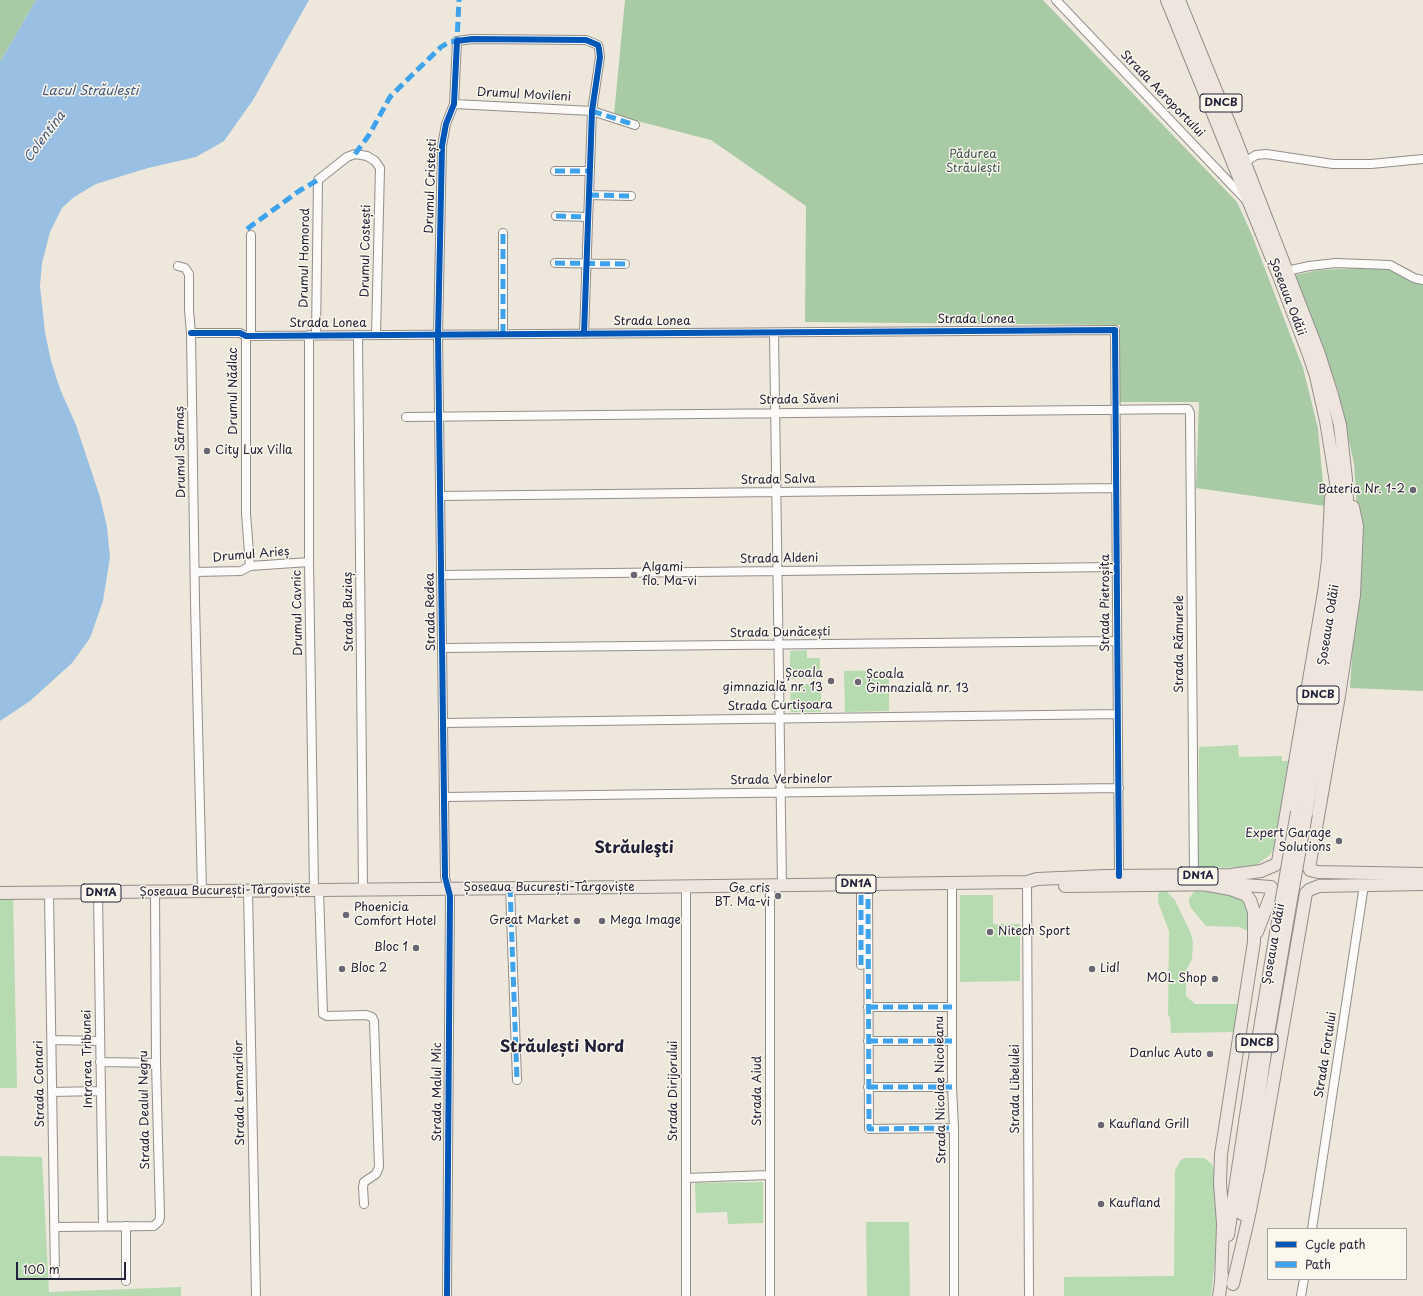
<!DOCTYPE html>
<html>
<head>
<meta charset="utf-8">
<style>
	body { margin:0 }
	#map { position:relative; width:1423px; height:1296px; overflow:hidden; background:#eee7db; font-family:"Playpen Sans",sans-serif }
	canvas { display:block }
	.legend { position:absolute; left:1267px; top:1228px; width:140px; height:52px; box-sizing:border-box; background:#fbf7ec; border:1px solid #a4a2a5; margin:0; padding:5px 7px; list-style:none; font-size:12px; color:#22223b }
	.legend li { display:flex; align-items:center; gap:8px; height:20px }
	.legend b { width:20px; border:1px solid #a4a2a5 }
	.scale { position:absolute; left:16px; top:1262px; width:110px; height:18px; box-sizing:border-box; border:2px solid #22223b; border-top:0; padding-left:5px; font-size:12px; line-height:14px; white-space:nowrap; color:#22223b; -webkit-text-stroke:3px #fbf7ec; paint-order:stroke }
</style>
</head>
<body>
<div id="map">
<canvas width="1423" height="1296"></canvas>
<ul class="legend">
<li><b style="height:5px;background:#0057b8"></b>Cycle path</li>
<li><b style="height:5px;background:#3ea2ec"></b>Path</li>
</ul>
<div class="scale">100 m</div>
</div>
<script>
const c = document.querySelector('canvas').getContext('2d');
c.lineJoin = 'round';
function fillPath(path, color) { c.fillStyle = color; c.fill(path, 'evenodd'); }
const poly = rows => new Path2D(rows.map(r => 'M' + r).join(''));
function strokePath(path, color, width, dash) { c.strokeStyle = color; c.lineWidth = width; c.lineCap = dash ? 'butt' : 'round'; c.setLineDash(dash || []); c.stroke(path); }
function label(font, color, halo, rows, align = 'center') {
  c.font = font + ' "Playpen Sans",sans-serif'; c.lineWidth = 3; c.setLineDash([]); c.textBaseline = 'middle'; c.strokeStyle = halo; c.fillStyle = color; for (const [text, x, y, turn = 0] of rows) {
    c.save(); c.translate(x, y); c.rotate((+turn || 0) * Math.PI / 180); c.textAlign = isNaN(turn) ? turn : align; if (halo) c.strokeText(text, 0, 0); c.fillText(text, 0, 0); c.restore();
  }
}
fillPath(poly([
	[807,650,807,658,820,658,820,678,790,679,790,651],
	[889,670,889,711,845,712,844,671],
	[790,684,821,684,821,712,791,712],
	[1238,745,1239,757,1282,756,1282,761,1288,761,1275,846,1270,855,1256,865,1248,867,1198,868,1199,747],
	[1161,891,1166,891,1175,900,1191,934,1193,943,1192,959,1186,971,1186,996,1195,1004,1239,1004,1235,1032,1171,1033,1170,1017,1168,1016,1169,931,1158,902,1158,894],
	[1195,891,1232,894,1246,902,1249,909,1248,931,1239,927,1206,926,1191,908,1189,903,1189,898],
	[0,893,13,893,17,1088,0,1088],
	[960,895,993,895,993,924,1020,924,1020,981,960,982],
	[0,1156,42,1157,49,1292,181,1287,181,1296,0,1296],
	[1184,1158,1204,1158,1212,1164,1214,1170,1218,1232,1211,1296,1064,1296,1064,1277,1174,1276,1175,1170,1180,1161],
	[763,1182,763,1223,728,1224,727,1212,696,1213,695,1183],
	[866,1222,909,1222,910,1296,867,1296]
]), '#b6dbb1');
fillPath(poly([
	[0,0,36,0,0,62],
	[625,0,1043,0,1237,202,1252,235,1303,368,1318,428,1325,506,1196,488,1199,402,1119,402,1120,325,805,322,806,206,711,140,614,115],
	[1378,267,1395,271,1413,283,1423,282,1423,691,1350,688,1355,607,1358,524,1354,464,1338,390,1295,275,1319,270]
]), '#a8cba5');
fillPath(poly([
	[36,0,309,0,253,100,224,141,196,157,148,168,96,184,74,197,62,208,50,232,42,263,40,286,45,332,51,361,60,389,76,425,100,497,107,527,110,557,103,601,90,638,72,663,30,701,0,721,0,62]
]), '#99c0e2');
const minor = poly([
	[1056,0,1246,200],
	[454,104,592,111,635,125],
	[1245,164,1248,160,1256,155,1266,154,1333,164,1371,164,1423,159],
	[555,171,590,171],
	[589,195,631,196],
	[556,216,588,217],
	[555,263,625,264],
	[178,266,185,268,189,274,189,310,191,333,195,602,202,891],
	[1287,271,1309,266,1336,263,1390,265,1414,278,1423,280],
	[191,333,240,333,246,336,1115,330,1119,876],
	[774,333,782,885],
	[503,334,503,233],
	[309,335,309,562,314,890],
	[316,335,318,180,347,157,355,154,367,156,375,161,380,168,376,335],
	[358,335,363,889],
	[246,336,246,513,250,566],
	[251,336,251,235],
	[406,417,1188,409,1190,413,1194,876],
	[440,496,1116,488],
	[195,572,241,571,250,566,309,562],
	[441,575,1117,567],
	[442,648,1117,641],
	[443,723,1118,714],
	[444,797,1119,788],
	[1027,882,1029,1296],
	[952,883,952,1087,954,1128,954,1296],
	[868,884,869,1129,954,1128],
	[770,885,770,1296],
	[510,887,517,1080],
	[248,890,256,1296],
	[319,890,323,1014,327,1016,366,1015,372,1017,374,1021,379,1167,376,1174,364,1182,363,1187,364,1204],
	[49,893,55,1275],
	[98,893,103,1226],
	[861,965,861,884],
	[868,1007,952,1007],
	[52,1040,100,1041],
	[868,1041,952,1041],
	[100,1062,156,1063],
	[868,1087,952,1087],
	[52,1092,100,1091],
	[686,1178,770,1175],
	[126,1226,126,1281],
	[54,1227,154,1226,159,1221,160,1217,156,1063,155,892],
	[1312,1229,1364,885],
	[447,1296,450,896,445,877,438,335,442,146,446,124,454,104,457,41,472,39,586,40,598,45,599,49,600,57,592,111,584,334],
	[686,1296,686,887],
	[1301,1296,1304,1279]
]);
const primary = poly([
	[1167,0,1279,276,1309,355,1316,376,1326,421,1339,501,1340,538,1337,578,1329,628,1297,812],
	[1179,0,1234,135,1319,354,1332,395,1340,425,1346,479,1349,545,1345,586,1331,676,1306,814],
	[1278,862,1324,592,1328,560,1331,498],
	[1309,868,1339,696,1354,595,1357,526,1353,507],
	[1310,870,1318,872,1423,874],
	[1203,884,1230,889,1246,895,1250,900,1254,912,1254,942,1221,1154,1220,1183,1223,1224,1221,1283],
	[1065,886,1230,884,1271,887],
	[1309,890,1319,886,1423,884],
	[0,893,637,887,1027,882,1037,879,1105,876,1231,875,1261,871,1275,865],
	[1257,932,1273,890],
	[1242,1214,1266,1046,1286,928],
	[1228,1235,1253,1070,1277,927],
	[1233,1284,1248,1220,1259,1165,1306,893],
	[1219,1296,1222,1275]
]);
strokePath(minor, '#928e8c', 10);
strokePath(primary, '#928e8c', 14);
strokePath(minor, '#fcfbfa', 8);
strokePath(primary, '#ede5de', 12);
const primaryBridge = poly([
	[1277,927,1297,812],
	[1286,928,1306,814]
]);
strokePath(primaryBridge, '#928e8c', 14, []);
strokePath(primaryBridge, '#ede5de', 12);
strokePath(poly([
	[592,111,635,125],
	[355,154,369,135,390,97,414,73,441,47,449,42,457,41,459,0],
	[555,171,590,171],
	[589,195,631,196],
	[556,216,588,217],
	[247,229,299,191,318,180],
	[555,263,625,264],
	[503,334,503,233],
	[868,884,869,1129,954,1128],
	[510,887,517,1080],
	[861,965,861,884],
	[868,1007,952,1007],
	[868,1041,952,1041],
	[868,1087,952,1087]
]), '#3ea2ec', 5, [10, 5]);
strokePath(poly([
	[191,333,240,333,246,336,1115,330,1119,876],
	[447,1296,450,896,445,877,438,335,442,146,446,124,454,104,457,41,472,39,586,40,598,45,599,49,600,57,592,111,584,334]
]), '#0057b8', 6);
for (const [x, y, r, color] of [
	[207,451,4,"#696773"],
	[1413,490,4,"#696773"],
	[634,575,4,"#696773"],
	[831,681,4,"#696773"],
	[858,682,4,"#696773"],
	[1339,841,4,"#696773"],
	[778,896,4,"#696773"],
	[346,915,4,"#696773"],
	[577,921,4,"#696773"],
	[602,921,4,"#696773"],
	[990,932,4,"#696773"],
	[416,948,4,"#696773"],
	[342,969,4,"#696773"],
	[1092,969,4,"#696773"],
	[1215,979,4,"#696773"],
	[1210,1054,4,"#696773"],
	[1101,1125,4,"#696773"],
	[1101,1204,4,"#696773"]
]) { const dot = new Path2D(); dot.arc(x, y, r, 0, 2 * Math.PI); c.fillStyle = color; c.fill(dot); strokePath(dot, '#fbf7ec', 1.5); }
for (const [x, y, w] of [
	[1221,103,42],
	[1318,695,42],
	[1198,876,40],
	[856,884,40],
	[101,893,40],
	[1257,1043,42]
]) { const box = new Path2D(); box.roundRect(x - w / 2, y - 9, w, 18, 3); c.fillStyle = '#fbf7ec'; c.fill(box); strokePath(box, '#22223b', 1); }
label('bold 11px', '#22223b', null, [
	["DNCB",1221,103],
	["DNCB",1318,695],
	["DN1A",1198,876],
	["DN1A",856,884],
	["DN1A",101,893],
	["DNCB",1257,1043]
]);
label('12px', '#22223b', '#fbf7ec', [
	["Strada Aeroportului",1162,94,46],
	["Drumul Movileni",524,95,3],
	["Drumul Cristești",431,186,-88],
	["Drumul Costești",366,251,-89],
	["Drumul Homorod",305,258,-89],
	["Șoseaua Odăii",1287,297,69],
	["Strada Lonea",976,320],
	["Strada Lonea",652,322],
	["Strada Lonea",328,324],
	["Drumul Nădlac",234,391,-90],
	["Strada Săveni",799,400,-1],
	["Drumul Sărmaș",181,452,-91],
	["Strada Salva",778,480,-1],
	["Drumul Arieș",251,555,-5],
	["Strada Aldeni",779,559,-1],
	["Strada Pietroșița",1106,603,-90],
	["Strada Buziaș",349,612,-91],
	["Strada Redea",431,612,-91],
	["Drumul Cavnic",298,613,-91],
	["Șoseaua Odăii",1329,625,-81],
	["Strada Dunăcești",780,633,-1],
	["Strada Rămurele",1180,644,-90],
	["Strada Curtișoara",780,706,-1],
	["Strada Verbinelor",781,780,-1],
	["Șoseaua București-Târgoviște",549,888],
	["Șoseaua București-Târgoviște",225,891,-1],
	["Șoseaua Odăii",1274,944,-80],
	["Strada Fortului",1326,1055,-81],
	["Intrarea Tribunei",88,1059,-91],
	["Strada Cotnari",40,1084,-91],
	["Strada Libelulei",1016,1089,-90],
	["Strada Nicolae Nicoleanu",941,1090,-91],
	["Strada Dirijorului",674,1091,-90],
	["Strada Aiud",758,1091,-90],
	["Strada Malul Mic",438,1092,-90],
	["Strada Lemnarilor",240,1093,-91],
	["Strada Dealul Negru",145,1110,-91]
]);
label('12px', '#415754', '#fbf7ec', [
	["Pădurea",973,155],
	["Străulești",973,169]
]);
label('12px', '#22223b', '#fbf7ec', [
	["City Lux Villa",215,451],
	["Bateria Nr. 1-2",1405,490,"right"],
	["Algami",642,568],
	["flo. Ma-vi",642,582],
	["Școala",823,674,"right"],
	["gimnazială nr. 13",823,688,"right"],
	["Școala",866,675],
	["Gimnazială nr. 13",866,689],
	["Expert Garage",1331,834,"right"],
	["Solutions",1331,848,"right"],
	["Ge cris",770,889,"right"],
	["BT. Ma-vi",770,903,"right"],
	["Phoenicia",354,908],
	["Comfort Hotel",354,922],
	["Great Market",569,921,"right"],
	["Mega Image",610,921],
	["Nitech Sport",998,932],
	["Bloc 1",408,948,"right"],
	["Bloc 2",350,969],
	["Lidl",1100,969],
	["MOL Shop",1207,979,"right"],
	["Danluc Auto",1202,1054,"right"],
	["Kaufland Grill",1109,1125],
	["Kaufland",1109,1204]
], 'left');
label('italic 13px', '#435a7f', '#fbf7ec', [
	["Lacul Străulești",90,91],
	["Colentina",45,137,-53]
]);
label('bold 16px', '#22223b', '#fbf7ec', [
	["Străuleşti",634,849],
	["Străulești Nord",562,1048]
]);
</script>
</body>
</html>
